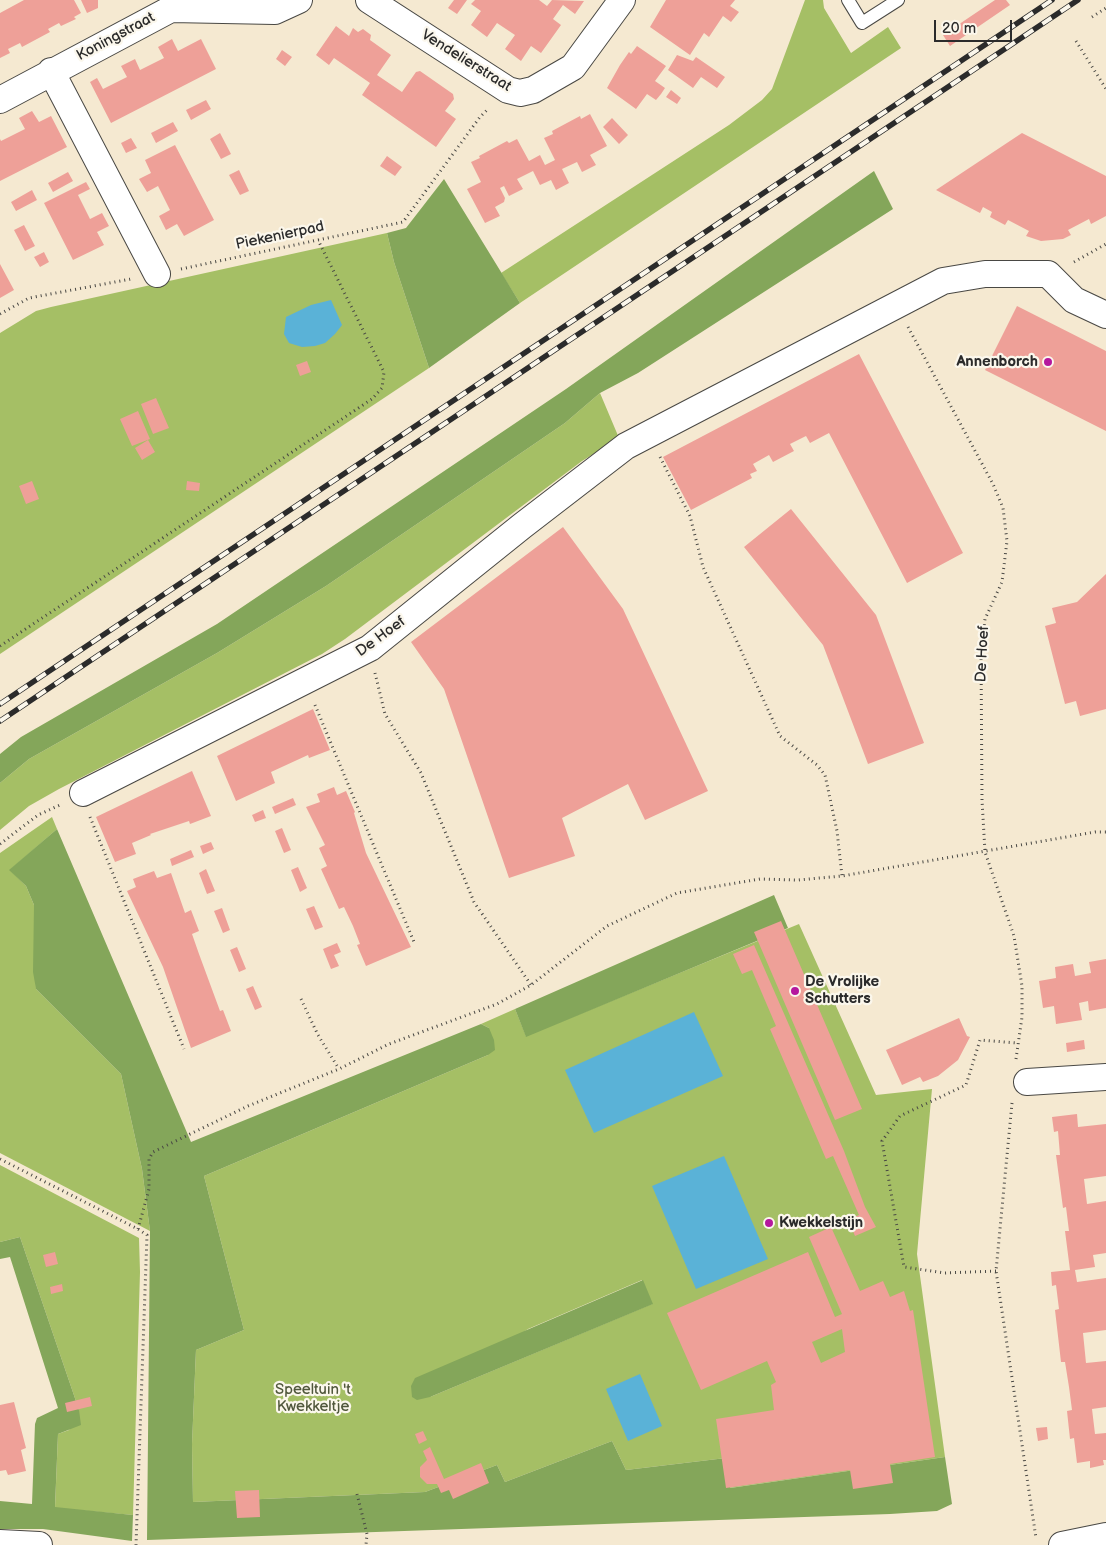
<!DOCTYPE html>
<html>
<head>
<meta charset="utf-8">
<style>
	body { margin:0 }
	#map { position:relative; width:1106px; height:1545px; overflow:hidden; background:#f5e9d1; font-family:"Balsamiq Sans",sans-serif }
	canvas { display:block }
	.scale { position:absolute; left:934px; top:20px; width:78px; height:22px; box-sizing:border-box; border:2px solid #2b2b2b; border-top:0; padding-left:6px; font-size:15px; line-height:18px; white-space:nowrap; color:#2b2b2b; -webkit-text-stroke:4px #fbf7ec; paint-order:stroke }
</style>
</head>
<body>
<div id="map">
<canvas width="1106" height="1545"></canvas>
<div class="scale">20 m</div>
</div>
<script>
const c = document.querySelector('canvas').getContext('2d');
c.lineJoin = 'round';
function fillPath(path, color) { c.fillStyle = color; c.fill(path, 'evenodd'); }
const poly = rows => new Path2D(rows.map(r => 'M' + r).join(''));
function strokePath(path, color, width, dash) { c.strokeStyle = color; c.lineWidth = width; c.lineCap = dash ? 'butt' : 'round'; c.setLineDash(dash || []); c.stroke(path); }
function label(font, color, halo, rows, align = 'center') {
  c.font = font + ' "Balsamiq Sans",sans-serif'; c.lineWidth = 4.5; c.setLineDash([]); c.textBaseline = 'middle'; c.strokeStyle = halo; c.fillStyle = color; for (const [text, x, y, turn = 0] of rows) {
    c.save(); c.translate(x, y); c.rotate((+turn || 0) * Math.PI / 180); c.textAlign = isNaN(turn) ? turn : align; if (halo) c.strokeText(text, 0, 0); c.fillText(text, 0, 0); c.restore();
  }
}
fillPath(poly([
	[805,0,823,0,824,8,851,53,888,27,901,48,520,303,501,273,729,125,762,100,772,89],
	[387,233,394,262,429,368,0,654,0,333,36,311,51,307],
	[600,393,619,438,582,461,345,639,322,654,59,789,29,806,0,830,0,783,29,759,217,653,326,586,565,423],
	[52,817,57,829,10,870,26,886,34,905,36,989,121,1074,142,1169,150,1231,0,1153,0,853],
	[799,924,876,1095,932,1089,917,1254,945,1457,729,1488,726,1458,626,1470,612,1441,505,1482,497,1465,425,1492,193,1502,192,1444,196,1350,244,1330,204,1176,488,1055,489,1028,481,1024,515,1009,526,1036],
	[642,1280,652,1304,430,1397,528,1329],
	[0,1165,139,1238,140,1272,133,1515,55,1508,58,1434,69,1430,79,1410,20,1237,0,1242]
]), '#a5bf65');
fillPath(poly([
	[874,171,893,209,638,373,600,393,565,423,326,586,217,653,29,759,0,783,0,754,21,737,217,624,566,389],
	[444,179,520,303,429,368,394,262,387,233,406,228],
	[57,829,191,1142,481,1024,489,1028,494,1040,495,1050,488,1055,204,1176,244,1330,196,1350,192,1444,193,1502,425,1492,497,1465,505,1482,612,1441,626,1470,726,1458,730,1488,945,1457,952,1504,937,1511,890,1514,147,1540,150,1231,142,1169,121,1074,36,989,33,972,34,905,26,886,9,870],
	[774,895,788,928,526,1037,515,1009],
	[20,1237,79,1410,81,1425,58,1434,55,1507,133,1515,132,1541,43,1529,0,1529,0,1501,32,1504,35,1424,37,1418,58,1408,10,1257,0,1259,0,1242],
	[643,1280,653,1304,430,1397,417,1400,412,1397,411,1386,415,1378]
]), '#84a65a');
fillPath(poly([
	[331,300,342,325,335,334,325,343,315,346,302,347,289,343,284,334,286,317,311,305],
	[694,1012,723,1076,594,1133,565,1070],
	[724,1156,768,1259,696,1289,652,1186],
	[640,1374,662,1426,628,1441,606,1389]
]), '#5ab2d7');
fillPath(poly([
	[24,0,74,0,81,13,74,17,76,19,61,26,59,23,48,29,50,32,22,47,20,43,8,49,10,53,0,58,0,13],
	[81,0,98,0,98,8,87,13],
	[454,0,467,0,457,14,448,8],
	[475,0,539,0,547,6,552,0,584,1,575,14,563,5,553,19,561,25,541,53,531,46,521,61,505,49,515,35,497,23,487,37,471,25,481,11,471,4],
	[666,0,735,0,730,6,739,12,731,22,723,16,709,37,704,33,690,55,650,27],
	[995,0,1006,0,1010,5,950,46,943,35],
	[336,26,349,36,353,28,358,32,363,29,371,35,370,40,391,55,377,75,402,92,416,72,420,71,453,94,454,99,445,111,456,119,436,147,362,95,370,83,334,58,329,65,316,55],
	[172,39,178,51,201,39,216,69,111,123,90,82,97,78,103,89,127,77,121,66,135,59,140,70,164,58,158,47],
	[637,46,666,66,655,81,665,88,661,94,656,100,647,94,636,109,607,88,620,65,629,52,631,54],
	[282,50,292,57,285,66,276,59],
	[677,55,693,61,696,57,725,77,717,88,701,77,693,88,668,70],
	[671,90,681,98,677,104,666,97],
	[206,100,211,109,191,120,186,110],
	[32,111,39,122,51,116,67,147,0,181,0,139,1,141,25,129,19,118],
	[590,114,607,146,590,155,596,165,582,172,577,162,562,169,569,183,556,190,551,180,540,185,533,171,517,179,523,189,509,196,504,186,500,188,505,198,504,202,495,207,500,216,485,223,467,189,481,182,471,162,480,158,479,156,507,141,509,143,517,139,529,161,540,155,545,165,555,160,544,138,553,134,552,131,580,116,581,119],
	[612,118,628,135,619,144,603,127],
	[173,122,178,131,156,143,151,133],
	[220,133,231,154,221,159,210,139],
	[1022,133,1106,176,1106,216,1091,224,1089,219,1068,230,1071,235,1063,239,1041,241,1026,236,1029,231,1008,220,1005,225,990,217,992,212,983,207,980,213,936,190],
	[131,138,137,148,126,153,121,143],
	[175,145,214,220,184,236,177,224,166,230,159,216,170,210,158,186,147,192,139,179,151,173,145,160],
	[387,156,402,167,395,176,380,166],
	[239,170,249,191,240,195,229,175],
	[68,172,73,181,53,192,48,183],
	[86,182,90,189,78,195,90,219,102,213,109,226,97,232,104,245,73,260,44,203],
	[32,190,37,200,16,211,11,202],
	[24,225,35,246,25,251,14,230],
	[44,252,49,262,40,267,34,257],
	[0,264,14,290,0,298],
	[1017,306,1106,351,1106,431,985,370],
	[859,354,963,553,907,583,829,433,810,443,806,436,790,444,794,451,773,462,769,455,753,464,757,471,750,474,752,478,691,510,663,457],
	[307,361,311,372,300,376,296,365],
	[156,398,169,428,153,434,141,404],
	[138,411,150,439,132,446,120,419],
	[148,440,155,452,142,460,135,448],
	[32,481,39,499,26,504,19,486],
	[187,481,200,483,199,491,186,490],
	[791,509,876,615,924,743,868,764,823,645,744,547],
	[563,527,623,609,708,791,645,820,628,784,562,818,575,856,509,878,444,689,411,642],
	[1106,574,1106,709,1080,716,1076,701,1065,704,1045,626,1056,623,1052,608,1077,602],
	[313,709,330,750,309,758,308,755,271,772,275,783,236,801,217,756],
	[192,771,211,816,190,824,189,821,150,834,151,835,132,843,136,854,115,862,96,817],
	[334,787,337,795,346,791,355,812,354,813,366,853,411,947,366,966,357,945,360,944,353,926,344,907,339,909,321,869,327,866,319,848,325,845,306,807,320,802,317,794],
	[293,798,296,805,275,814,272,807],
	[263,810,266,818,255,822,252,815],
	[282,828,291,850,284,853,275,831],
	[211,842,214,849,203,854,200,846],
	[191,850,194,857,172,866,170,859],
	[298,867,307,888,300,892,291,870],
	[206,869,215,891,207,894,199,873],
	[154,871,157,878,171,873,185,913,191,910,199,931,192,934,199,954,220,1011,223,1010,231,1031,191,1048,163,967,127,891,136,887,133,879],
	[314,906,323,927,315,930,306,909],
	[222,908,230,930,223,933,214,911],
	[781,921,862,1109,835,1120,754,932],
	[337,943,341,952,334,955,339,966,331,969,323,949],
	[754,945,844,1151,865,1207,876,1227,855,1236,848,1220,859,1215,833,1156,826,1159,770,1029,776,1026,752,970,742,974,733,954],
	[237,947,246,969,239,972,230,950],
	[1106,959,1106,1008,1089,1011,1088,1001,1079,1003,1082,1020,1056,1024,1054,1006,1043,1008,1039,981,1056,978,1055,967,1073,964,1075,976,1091,973,1089,962],
	[253,986,262,1007,255,1010,246,989],
	[959,1018,967,1036,970,1037,958,1060,938,1076,923,1082,920,1077,902,1085,886,1050],
	[1084,1040,1085,1049,1067,1052,1066,1043],
	[1077,1114,1078,1127,1106,1124,1106,1176,1084,1179,1087,1204,1106,1201,1106,1253,1093,1255,1095,1267,1075,1270,1077,1282,1106,1278,1106,1330,1083,1333,1086,1363,1106,1361,1106,1407,1092,1409,1095,1434,1106,1433,1106,1460,1103,1460,1104,1465,1090,1468,1090,1461,1077,1463,1074,1438,1070,1439,1067,1411,1072,1410,1069,1387,1065,1362,1061,1362,1055,1310,1059,1309,1056,1285,1052,1286,1051,1272,1070,1270,1065,1231,1069,1231,1066,1207,1063,1208,1056,1155,1060,1155,1058,1131,1054,1132,1052,1117],
	[831,1227,860,1291,883,1281,890,1297,904,1291,910,1311,913,1310,935,1457,890,1464,893,1483,853,1489,850,1470,726,1488,716,1419,774,1410,771,1385,776,1382,767,1361,701,1390,667,1313,808,1252,835,1317,842,1314,809,1237],
	[842,1329,845,1352,821,1363,812,1342],
	[55,1252,58,1264,46,1267,43,1255],
	[62,1284,63,1291,51,1294,50,1287],
	[90,1397,92,1406,67,1412,65,1403],
	[14,1402,26,1448,21,1450,26,1471,8,1475,6,1470,0,1471,0,1405],
	[1047,1427,1048,1439,1038,1441,1036,1428],
	[423,1431,427,1440,419,1444,415,1434],
	[430,1447,444,1479,481,1463,489,1483,453,1499,449,1490,441,1493,437,1484,427,1484,420,1477,420,1467,427,1460,423,1451],
	[259,1490,260,1517,237,1518,235,1491]
]), '#eea098');
const lane = poly([
	[848,0,862,23,898,0]
]);
const street = poly([
	[369,0,508,90,520,93,533,90,573,67,622,0],
	[51,71,157,274],
	[0,100,171,9,275,11,299,0],
	[83,793,370,648,522,526,626,446,943,281,985,274,1048,274,1074,300,1106,315],
	[1027,1082,1106,1077],
	[0,1543,39,1545],
	[1062,1545,1106,1536]
]);
strokePath(lane, '#494844', 14);
strokePath(street, '#494844', 28);
strokePath(poly([
	[1092,17,1106,8],
	[1076,41,1106,89],
	[1074,262,1106,244],
	[181,269,403,222,480,117,488,109],
	[0,314,29,298,131,279],
	[908,327,993,484,1003,508,1007,541,1002,582,985,619,981,652,982,800,985,852,1014,936,1022,986,1022,1017,1016,1059],
	[660,457,690,516,703,567,780,736,817,765,825,775,837,831,842,876],
	[0,646,372,399,382,388,384,372,318,240],
	[375,673,385,714,421,773,474,902,531,985],
	[315,705,414,942],
	[90,817,184,1049],
	[0,844,38,815,60,805],
	[301,999,318,1035,339,1069],
	[1012,1103,996,1271,1036,1538],
	[0,1159,138,1229,147,1235,136,1545],
	[138,1229,149,1189,149,1159,153,1152,248,1106,339,1069,389,1044,497,1004,531,985,607,926,677,893,760,879,798,880,842,876,1095,832,1106,832],
	[996,1271,945,1273,904,1267,882,1141,900,1116,966,1085,980,1040,1017,1043],
	[357,1494,367,1534,366,1545]
]), '#494844', 3, [1, 4]);
strokePath(lane, '#fff', 12);
strokePath(street, '#fff', 26);
const rail = poly([
	[0,704,1052,0],
	[0,721,1078,0]
]);
strokePath(rail, '#2b2b2b', 5.5);
strokePath(rail, '#fbf7ec', 4, [11]);
for (const [x, y, r, color] of [
	[1048,362,5,"#b5179e"],
	[795,991,5,"#b5179e"],
	[769,1223,5,"#b5179e"]
]) { const dot = new Path2D(); dot.arc(x, y, r, 0, 2 * Math.PI); c.fillStyle = color; c.fill(dot); strokePath(dot, '#fbf7ec', 2); }
label('15px', '#2b2b2b', '#fbf7ec', [
	["Koningstraat",116,37,-28],
	["Vendelierstraat",466,61,32],
	["Piekenierpad",280,236,-12],
	["De Hoef",381,637,-36],
	["De Hoef",983,654,-87]
]);
label('bold 15px', '#2b2b2b', '#fbf7ec', [
	["Annenborch",1038,362,"right"],
	["De Vrolijke",805,982],
	["Schutters",805,999],
	["Kwekkelstijn",779,1223]
], 'left');
label('15px', '#50573c', '#fbf7ec', [
	["Speeltuin 't",313,1390],
	["Kwekkeltje",313,1407]
]);
</script>
</body>
</html>
